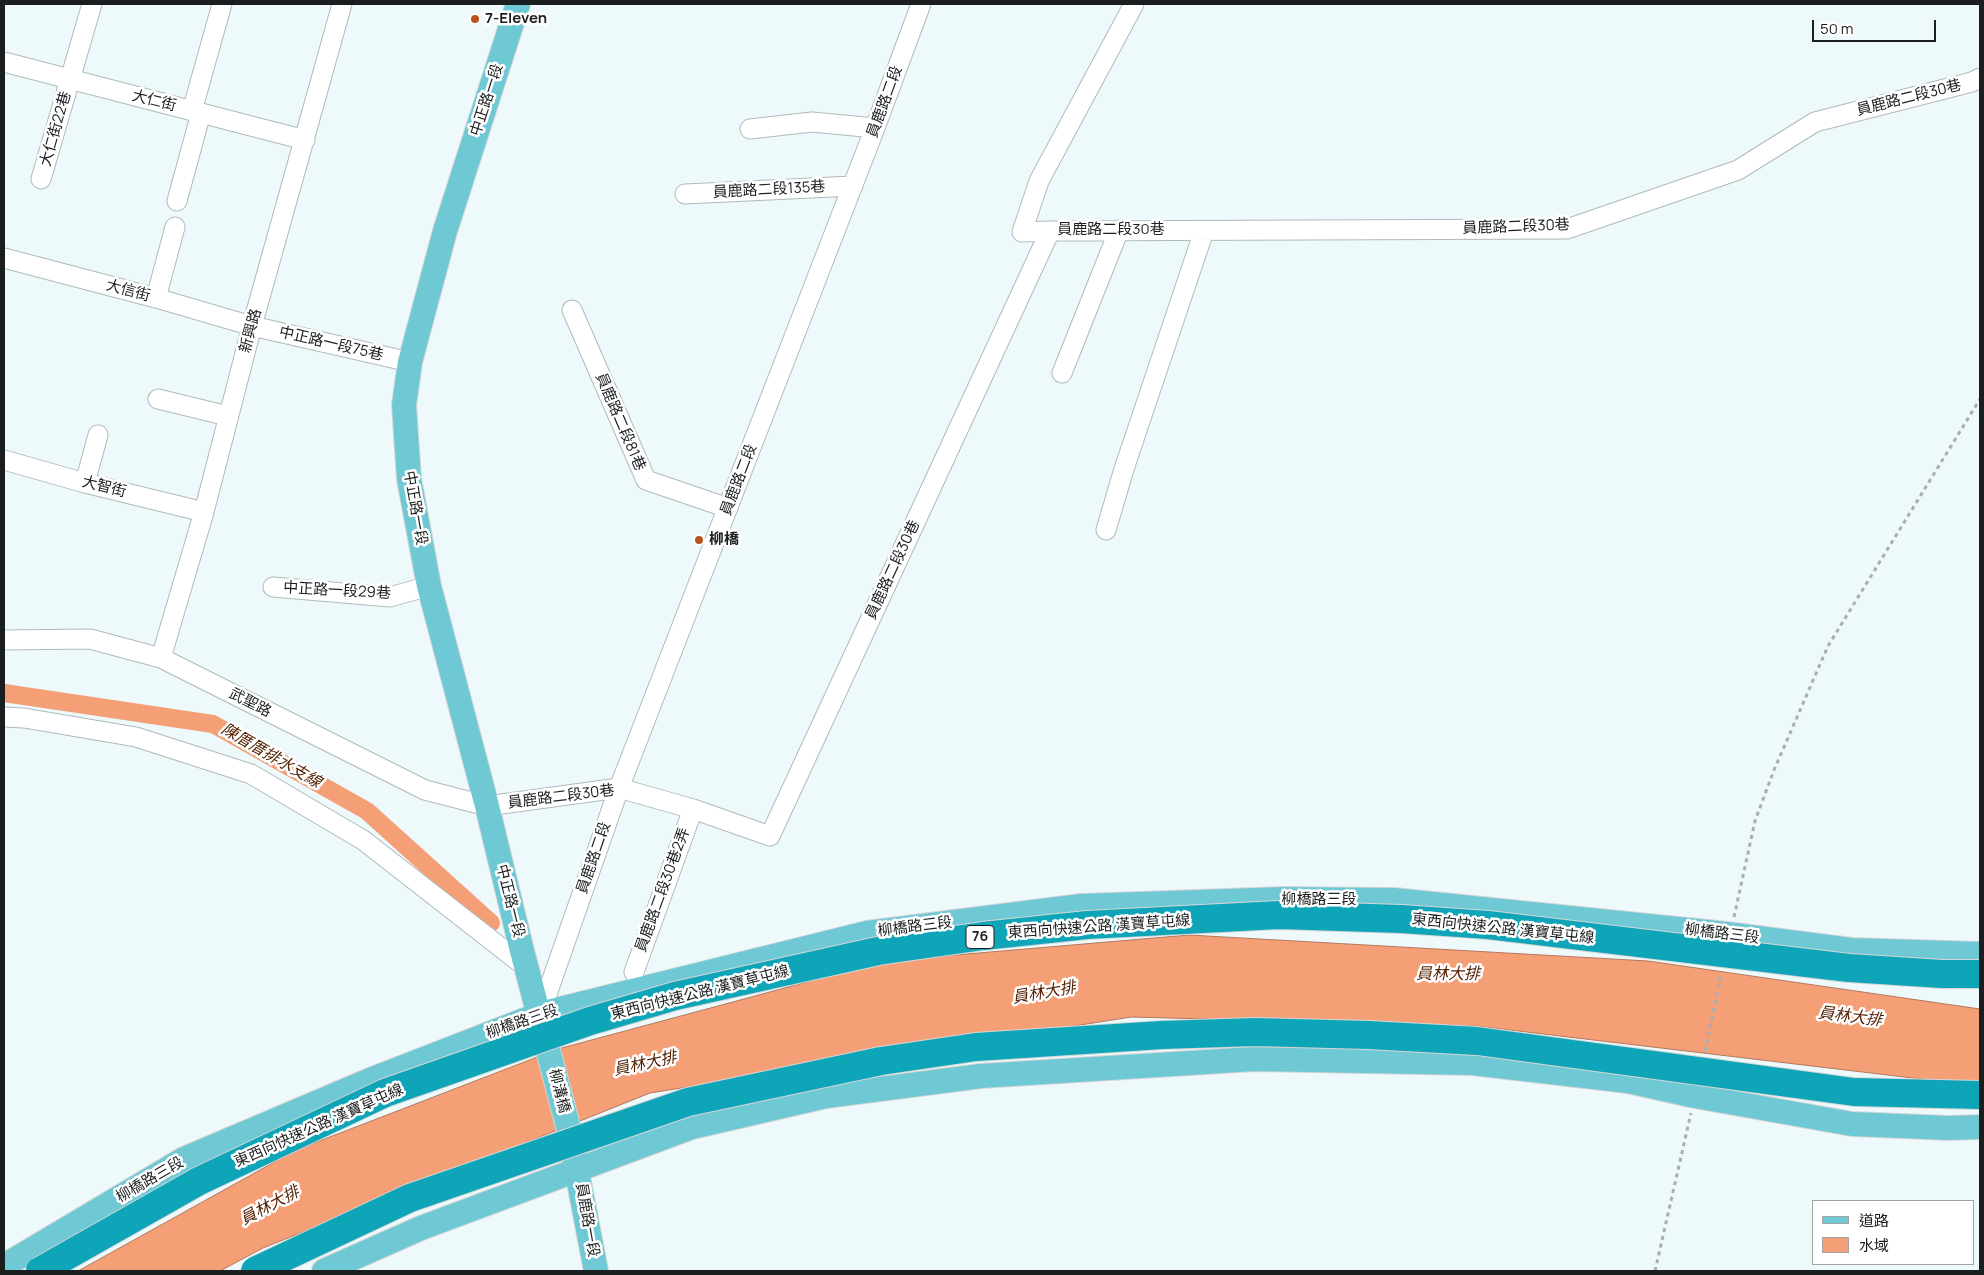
<!DOCTYPE html>
<html>
<head>
<meta charset="utf-8">
<style>
	body { margin:0 }
	#map { position:relative; width:1984px; height:1275px; overflow:hidden; background:#eef9fc; font-family:Manrope,"Noto Sans TC",sans-serif }
	canvas { display:block }
	.frame { position:absolute; inset:0; border:5px solid #1a1e1e; pointer-events:none }
	.legend { position:absolute; left:1812px; top:1200px; width:162px; height:65px; box-sizing:border-box; background:#fff; border:1px solid #a3a5a5; margin:0; padding:6px 9px; list-style:none; font-size:15px; color:#1a1e1e }
	.legend li { display:flex; align-items:center; gap:10px; height:25px }
	.legend b { width:25px; border:1px solid #a3a5a5 }
	.scale { position:absolute; left:1812px; top:20px; width:124px; height:22px; box-sizing:border-box; border:2px solid #1a1e1e; border-top:0; padding-left:6px; font-size:15px; line-height:18px; white-space:nowrap; color:#1a1e1e; -webkit-text-stroke:4px #fff; paint-order:stroke }
</style>
</head>
<body>
<div id="map">
<canvas width="1984" height="1275"></canvas>
<div class="frame"></div>
<ul class="legend">
<li><b style="height:6px;background:#6fc9d5"></b>道路</li>
<li><b style="height:14px;background:#f59f77"></b>水域</li>
</ul>
<div class="scale">50 m</div>
</div>
<script>
const c = document.querySelector('canvas').getContext('2d');
c.lineJoin = 'round';
function fillPath(path, color) { c.fillStyle = color; c.fill(path, 'evenodd'); }
const poly = rows => new Path2D(rows.map(r => 'M' + r).join(''));
function strokePath(path, color, width, dash) { c.strokeStyle = color; c.lineWidth = width; c.lineCap = dash ? 'butt' : 'round'; c.setLineDash(dash || []); c.stroke(path); }
function label(font, color, halo, rows, align = 'center') {
  c.font = font + ' Manrope,"Noto Sans TC",sans-serif'; c.lineWidth = 5; c.setLineDash([]); c.textBaseline = 'middle'; c.strokeStyle = halo; c.fillStyle = color; for (const [text, x, y, turn = 0] of rows) {
    c.save(); c.translate(x, y); c.rotate((+turn || 0) * Math.PI / 180); c.textAlign = isNaN(turn) ? turn : align; if (halo) c.strokeText(text, 0, 0); c.fillText(text, 0, 0); c.restore();
  }
}
const water = poly([
	[1189,935,1648,961,1980,1009,1980,1086,1476,1026,1131,1017,650,1093,263,1248,220,1271,78,1271,296,1150,558,1049,885,961,1189,935]
]);
fillPath(water, '#f59f77');
strokePath(water, '#b3785c', 1);
strokePath(poly([
	[4,693,213,724,367,811,491,923]
]), '#f59f77', 18);
const minor = poly([
	[4,62,305,140],
	[192,111,222,4],
	[750,129,812,122,875,128],
	[41,179,92,4],
	[685,194,853,186],
	[177,201,201,113],
	[1050,231,1022,232,1039,181,1134,4],
	[4,258,156,298,252,326,410,362],
	[156,298,175,227],
	[572,310,646,480,728,508],
	[1062,373,1119,230],
	[158,399,228,416],
	[4,460,85,483,204,512],
	[85,483,98,435],
	[1106,530,1124,469,1204,231],
	[273,587,390,597,429,586],
	[4,640,90,639,161,658,425,790,487,806,619,788,693,809,770,836,1050,231,1567,229,1738,170,1815,122,1972,82,1980,78],
	[161,658,204,512,252,326,342,4],
	[4,717,24,718,136,737,251,774,363,840,527,968],
	[634,972,693,809],
	[540,1014,619,788,875,128,921,4]
]);
const major = poly([
	[518,4,445,231,410,362,404,405,409,479,429,586,487,806,521,947,569,1130,596,1271],
	[4,1266,184,1159,370,1080,540,1014,867,933,1081,906,1284,899,1394,900,1727,934,1851,950,1980,954],
	[324,1271,421,1228,692,1127,826,1096,981,1076,1254,1059,1472,1063,1628,1081,1695,1096,1852,1124,1949,1128,1980,1127]
]);
strokePath(minor, '#afbabc', 21);
strokePath(major, '#d6d6d6', 26);
strokePath(poly([
	[1734,917,1755,821,1774,770,1828,646,1980,399],
	[1705,1051,1721,974],
	[1655,1271,1691,1113]
]), '#a6afb1', 3, [4, 4]);
strokePath(minor, '#fff', 19);
strokePath(major, '#6fc9d5', 24);
const highwayBridge = poly([
	[40,1271,199,1181,385,1093,590,1021,675,996,878,951,983,936,1087,925,1279,915,1401,919,1488,925,1849,968,1942,974,1980,974],
	[255,1271,410,1198,688,1102,881,1061,976,1047,1162,1035,1255,1032,1369,1035,1477,1041,1854,1092,1980,1095]
]);
strokePath(highwayBridge, '#d6d6d6', 30, []);
strokePath(highwayBridge, '#0fa5b9', 28);
for (const [x, y, r, color] of [
	[475,19,5,"#b7541c"],
	[699,540,5,"#b7541c"]
]) { const dot = new Path2D(); dot.arc(x, y, r, 0, 2 * Math.PI); c.fillStyle = color; c.fill(dot); strokePath(dot, '#fff', 2); }
for (const [x, y, w] of [
	[980,937,28]
]) { const box = new Path2D(); box.roundRect(x - w / 2, y - 11.5, w, 23, 4); c.fillStyle = '#fff'; c.fill(box); strokePath(box, '#1a1e1e', 1); }
label('bold 14px', '#1a1e1e', null, [
	["76",980,937]
]);
label('bold 15px', '#1a1e1e', '#fff', [
	["7-Eleven",485,19],
	["柳橋",709,540]
], 'left');
label('15px', '#1a1e1e', '#fff', [
	["員鹿路二段30巷",1909,98,-14],
	["中正路一段",487,100,-72],
	["大仁街",154,101,14],
	["員鹿路二段",885,102,-70],
	["大仁街22巷",56,129,-74],
	["員鹿路二段135巷",769,190,-3],
	["員鹿路二段30巷",1516,227,-2],
	["員鹿路二段30巷",1111,230],
	["大信街",128,291,15],
	["新興路",251,331,-75],
	["中正路一段75巷",331,344,13],
	["員鹿路二段81巷",620,422,67],
	["員鹿路二段",739,480,-69],
	["大智街",104,487,14],
	["中正路一段",415,508,80],
	["員鹿路二段30巷",893,570,-65],
	["中正路一段29巷",337,591,3],
	["武聖路",250,703,27],
	["員鹿路二段30巷",561,797,-7],
	["員鹿路二段",594,858,-71],
	["員鹿路二段30巷2弄",663,890,-70],
	["柳橋路三段",1319,900],
	["中正路一段",510,901,76],
	["柳橋路三段",915,927,-7],
	["東西向快速公路 漢寶草屯線",1099,927,-4],
	["東西向快速公路 漢寶草屯線",1503,929,6],
	["柳橋路三段",1722,934,7],
	["東西向快速公路 漢寶草屯線",700,993,-14],
	["柳橋路三段",522,1022,-19],
	["柳溝橋",559,1091,76],
	["東西向快速公路 漢寶草屯線",319,1126,-24],
	["柳橋路三段",150,1180,-30],
	["員鹿路一段",587,1220,80]
]);
label('italic 16px', '#521e00', '#fff', [
	["陳厝厝排水支線",271,756,30],
	["員林大排",1448,975],
	["員林大排",1044,993,-10],
	["員林大排",1850,1017,7],
	["員林大排",645,1064,-12],
	["員林大排",270,1206,-28]
]);
</script>
</body>
</html>
